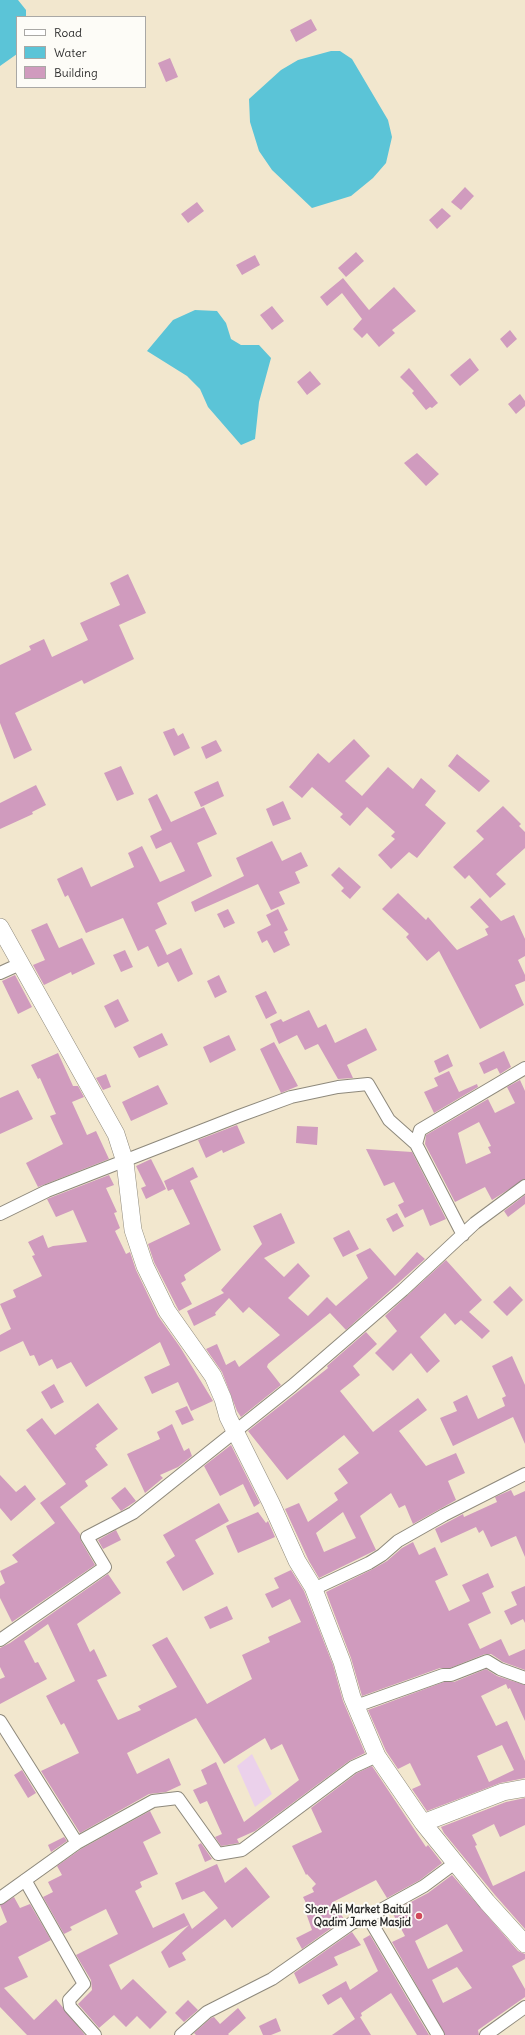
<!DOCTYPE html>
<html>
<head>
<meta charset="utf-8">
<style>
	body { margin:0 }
	#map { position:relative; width:525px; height:2035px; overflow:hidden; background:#f2e7ce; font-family:Delius,sans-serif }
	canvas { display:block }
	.legend { position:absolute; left:16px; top:16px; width:130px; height:72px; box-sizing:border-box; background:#fdfcf7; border:1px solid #a9a8a5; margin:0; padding:5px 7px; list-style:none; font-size:12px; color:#2b2b2b }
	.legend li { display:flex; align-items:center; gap:8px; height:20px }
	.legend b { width:20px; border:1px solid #a9a8a5 }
</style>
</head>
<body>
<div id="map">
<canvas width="525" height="2035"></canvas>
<ul class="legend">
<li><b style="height:5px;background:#fff"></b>Road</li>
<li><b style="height:11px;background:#5bc4d7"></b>Water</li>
<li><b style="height:11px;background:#d09bbe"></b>Building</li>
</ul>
</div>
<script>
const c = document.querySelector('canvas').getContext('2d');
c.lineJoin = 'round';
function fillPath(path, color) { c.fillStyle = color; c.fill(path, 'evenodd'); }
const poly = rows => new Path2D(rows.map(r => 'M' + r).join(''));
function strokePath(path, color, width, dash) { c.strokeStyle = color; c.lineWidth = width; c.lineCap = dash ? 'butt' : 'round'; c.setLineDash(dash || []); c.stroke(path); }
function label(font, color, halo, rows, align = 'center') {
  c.font = font + ' Delius,sans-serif'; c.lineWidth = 4; c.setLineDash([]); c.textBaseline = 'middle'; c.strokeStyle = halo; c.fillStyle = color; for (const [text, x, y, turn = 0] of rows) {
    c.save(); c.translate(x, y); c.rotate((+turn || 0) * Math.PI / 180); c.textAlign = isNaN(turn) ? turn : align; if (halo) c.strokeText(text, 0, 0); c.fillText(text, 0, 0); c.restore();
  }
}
fillPath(poly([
	[252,1754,272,1794,255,1807,237,1766]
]), '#ebd1eb');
fillPath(poly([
	[0,0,18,0,26,10,26,17,17,17,17,54,0,66],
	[331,51,340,51,352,59,388,120,392,137,386,163,373,178,351,196,312,208,272,170,259,151,250,122,249,99,281,70,298,60],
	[195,310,217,311,226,323,231,339,241,345,259,345,271,358,259,402,255,439,241,445,208,407,200,389,187,376,147,351,173,320]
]), '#5bc4d7');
fillPath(poly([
	[311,19,317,30,296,42,290,30],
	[170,58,178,77,166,82,158,63],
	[465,187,474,196,461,210,451,202],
	[197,202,204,211,188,223,181,214],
	[442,208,451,216,437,229,429,220],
	[356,252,364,261,346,277,338,268],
	[255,255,260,265,242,275,236,265],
	[343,278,369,310,394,287,416,311,392,330,395,333,379,347,367,333,362,338,353,329,362,319,342,293,327,306,320,297],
	[272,306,284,321,272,330,260,315],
	[510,330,517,339,507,348,500,339],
	[470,358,479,370,460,386,450,375],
	[409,368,438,403,432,408,430,407,426,410,412,393,414,391,400,377],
	[310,371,321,384,307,395,297,382],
	[520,394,525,401,525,406,516,414,508,404],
	[417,453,439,474,426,486,404,463],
	[128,574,146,613,119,625,134,659,84,684,82,680,15,713,32,750,14,759,0,723,0,665,31,650,29,646,44,639,52,657,88,640,80,623,120,605,110,583],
	[174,728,178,736,183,733,190,748,174,756,163,732],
	[354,739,370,756,345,781,362,796,388,767,413,789,421,778,436,791,425,805,446,823,417,858,409,852,391,869,378,855,395,839,391,836,395,832,367,807,350,826,340,817,343,814,312,787,302,798,289,787,318,753,329,763],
	[216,740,222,751,206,759,201,747],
	[457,754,490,781,479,792,448,766],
	[121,766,134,794,117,801,104,773],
	[218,781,224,796,201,807,194,792],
	[36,785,46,805,32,812,33,814,0,829,0,803],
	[157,794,171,822,204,807,217,834,197,843,212,876,157,903,167,924,155,930,167,955,181,948,193,974,178,982,168,962,158,967,148,946,138,951,123,918,86,933,68,895,65,897,57,879,82,867,91,887,134,867,128,853,142,846,160,882,185,871,171,842,156,849,150,836,162,830,148,799],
	[283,801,291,819,273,826,266,809],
	[503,806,521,824,519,826,525,832,525,848,496,874,506,884,490,898,469,875,465,879,453,867,484,839,476,831],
	[272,841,282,861,301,852,308,866,295,872,300,883,279,892,285,904,271,910,258,884,195,912,191,902,244,876,236,858],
	[339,867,361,887,350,899,341,891,344,888,331,875],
	[398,893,426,920,428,917,457,950,488,935,485,929,489,927,470,907,480,898,501,921,514,915,525,939,525,956,518,960,525,975,525,981,515,985,524,1005,480,1029,439,951,427,961,406,937,409,934,382,909],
	[228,909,235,923,224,928,217,914],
	[278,909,288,930,284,932,290,945,274,953,267,940,262,943,257,932,271,925,266,915],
	[47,923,59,948,82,938,95,964,72,975,71,972,44,985,33,965,45,960,31,930],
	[125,950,133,967,121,972,113,955],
	[15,975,32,1007,18,1014,2,981],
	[219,975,227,992,215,998,207,981],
	[266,991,277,1013,266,1019,255,996],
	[118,999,129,1021,115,1028,104,1006],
	[309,1010,318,1028,326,1024,335,1043,366,1028,377,1050,347,1065,353,1078,338,1079,318,1044,305,1050,297,1035,279,1044,270,1024,281,1019,283,1022],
	[162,1033,168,1045,139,1058,133,1047],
	[229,1035,236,1050,210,1063,203,1047],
	[274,1042,298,1086,281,1093,260,1049],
	[504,1051,511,1067,500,1074,497,1068,484,1074,479,1063],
	[58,1053,73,1086,78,1086,84,1097,72,1102,87,1135,96,1131,109,1159,38,1187,26,1163,63,1144,50,1116,56,1114,40,1078,38,1079,31,1065],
	[448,1054,453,1066,439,1073,434,1061],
	[449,1071,459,1092,477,1084,478,1087,434,1113,424,1092,438,1086,434,1078],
	[106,1074,111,1087,103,1090,96,1078],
	[520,1080,525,1091,525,1179,492,1200,485,1187,455,1202,425,1144,426,1135,488,1099,495,1113,515,1103,507,1087],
	[479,1122,491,1146,488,1147,491,1153,466,1164,458,1133],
	[158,1085,168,1104,131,1121,122,1102],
	[18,1090,33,1119,0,1134,0,1098],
	[237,1125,245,1143,223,1153,222,1150,206,1158,198,1140],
	[297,1126,318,1127,317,1145,296,1143],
	[366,1149,412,1152,446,1219,430,1226,423,1209,405,1218,398,1205,404,1202,394,1182,384,1186],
	[151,1159,166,1189,146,1199,141,1188,146,1186,136,1166],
	[193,1167,198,1177,190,1181,221,1250,184,1275,186,1280,181,1283,192,1304,179,1311,154,1262,148,1244,190,1224,173,1189,168,1191,164,1181],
	[109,1175,114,1185,106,1188,117,1212,114,1213,120,1228,115,1231,126,1254,130,1252,136,1270,158,1316,180,1347,213,1401,191,1411,178,1382,152,1394,144,1377,170,1365,160,1342,86,1387,71,1362,57,1369,52,1359,39,1366,34,1355,30,1356,23,1341,0,1352,0,1335,11,1329,0,1304,16,1297,13,1290,42,1276,32,1256,35,1255,28,1242,43,1235,48,1248,53,1246,87,1242,73,1210,56,1217,47,1199],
	[525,1195,525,1204,508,1217,504,1211],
	[281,1213,295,1243,264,1258,284,1277,298,1263,310,1276,288,1298,308,1316,327,1297,336,1306,368,1278,356,1255,370,1248,395,1276,417,1252,425,1259,346,1330,330,1313,268,1364,267,1367,281,1385,241,1417,237,1411,222,1372,206,1349,217,1344,226,1365,235,1360,239,1367,280,1335,249,1307,243,1313,229,1298,215,1313,216,1315,194,1326,187,1311,224,1293,221,1290,262,1244,253,1226],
	[397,1213,404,1226,393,1232,386,1219],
	[349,1230,359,1249,343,1257,333,1238],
	[446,1260,482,1300,469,1312,490,1331,482,1339,461,1320,455,1325,445,1313,420,1337,440,1361,427,1373,411,1353,393,1371,375,1353,397,1331,385,1316],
	[510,1286,523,1300,507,1316,493,1302],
	[366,1332,377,1344,353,1366,360,1375,340,1391,373,1432,418,1398,427,1410,399,1431,426,1466,456,1453,465,1473,448,1481,456,1500,413,1524,405,1505,399,1508,391,1493,360,1516,376,1550,319,1578,309,1561,285,1509,299,1503,308,1522,338,1500,334,1493,348,1483,338,1469,359,1453,344,1435,287,1480,248,1431,328,1368,327,1366],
	[343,1512,356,1538,324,1552,316,1533],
	[512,1356,525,1385,525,1444,513,1417,453,1446,440,1418,457,1411,453,1402,467,1395,478,1419,505,1406,502,1398,506,1396,492,1366],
	[54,1384,64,1402,51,1409,41,1392],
	[98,1403,118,1429,96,1445,97,1447,95,1448,108,1465,85,1481,88,1486,60,1507,80,1534,81,1541,95,1565,12,1622,0,1598,0,1586,5,1583,0,1571,18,1562,12,1555,55,1523,40,1503,66,1484,26,1430,42,1418,55,1435],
	[187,1406,194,1420,182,1425,175,1411],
	[172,1424,184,1451,189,1448,192,1456,178,1467,160,1475,163,1478,145,1493,127,1454,160,1439,157,1432],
	[231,1445,260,1503,254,1507,243,1484,220,1496,204,1466],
	[0,1475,16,1492,25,1485,36,1499,11,1521,0,1508],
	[125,1487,136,1501,121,1511,111,1498],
	[511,1490,514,1496,525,1491,525,1557,516,1536,491,1547,483,1530,479,1533,476,1527,441,1543,435,1529,463,1514,464,1517,497,1502,495,1497],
	[219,1503,229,1521,195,1540,214,1574,183,1591,166,1562,175,1556,163,1535],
	[258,1512,266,1523,268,1521,275,1537,238,1553,226,1526],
	[116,1530,121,1540,103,1549,98,1540],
	[413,1542,419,1555,435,1547,448,1575,435,1581,449,1611,470,1601,462,1585,488,1573,494,1587,482,1593,491,1613,468,1624,480,1649,501,1639,509,1656,525,1649,525,1670,503,1662,491,1654,485,1654,450,1668,440,1668,362,1696,351,1658,326,1592,373,1569,387,1561,402,1548],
	[291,1570,304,1591,333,1665,343,1701,365,1753,349,1761,255,1831,237,1839,239,1843,221,1846,215,1837,222,1834,207,1801,200,1804,193,1790,207,1784,201,1770,216,1762,244,1822,299,1780,282,1744,271,1750,265,1738,224,1764,196,1718,127,1753,137,1774,169,1758,181,1785,166,1792,149,1794,80,1833,41,1771,79,1753,64,1723,61,1725,46,1696,75,1681,48,1624,24,1641,35,1663,38,1662,47,1679,0,1704,0,1679,5,1677,0,1667,0,1648,10,1643,108,1574,121,1593,77,1624,90,1652,94,1649,107,1676,97,1680,118,1720,141,1710,138,1706,177,1687,152,1645,167,1637,207,1704,252,1679,242,1655,270,1642,268,1637,301,1622,290,1599,272,1608,265,1594,279,1588,274,1578],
	[525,1586,525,1623,523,1619,511,1625,504,1611,517,1605,511,1592],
	[227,1606,233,1619,210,1629,204,1617],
	[486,1669,497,1676,525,1685,525,1721,510,1688,508,1689,506,1684,481,1696,496,1726,507,1721,525,1761,525,1778,500,1783,427,1811,412,1789,421,1785,410,1763,398,1769,386,1751,368,1710,444,1682,454,1682],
	[502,1745,514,1770,489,1782,477,1756],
	[372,1766,426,1847,428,1845,442,1863,420,1880,387,1898,376,1880,333,1902,344,1919,302,1949,296,1938,312,1930,306,1913,310,1911,303,1897,314,1892,312,1888,316,1884,307,1874,306,1875,292,1846,322,1832,311,1808,357,1773],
	[22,1770,36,1793,28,1798,14,1775],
	[525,1798,525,1825,500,1837,494,1824,472,1835,477,1845,475,1846,493,1886,525,1871,525,1929,495,1895,444,1833,441,1827,506,1802],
	[150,1811,161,1833,143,1842,158,1874,140,1882,142,1887,135,1891,153,1928,184,1913,192,1929,218,1908,204,1891,182,1900,175,1883,217,1864,225,1883,246,1867,270,1897,232,1928,225,1919,182,1953,186,1960,169,1968,161,1952,189,1925,109,1965,121,1990,133,1979,167,2012,150,2029,137,2016,126,2027,114,2015,99,2028,78,2004,92,1990,91,1980,76,1955,118,1934,106,1909,70,1927,72,1930,64,1934,43,1897,53,1892,48,1882,62,1875,57,1866,81,1849],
	[64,1837,67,1841,51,1852,48,1845],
	[201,1843,212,1859,205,1862,198,1845],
	[452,1875,518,1951,525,1954,525,1959,512,1966,525,1989,525,1997,478,2030,479,2035,445,2035,392,1942,405,1936,392,1912,428,1893],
	[447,1924,463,1951,428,1969,415,1941],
	[457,1967,472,1988,443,2003,432,1980],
	[14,1897,20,1908,30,1904,51,1940,18,1957,28,1977,4,1988,34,2020,56,1999,85,2035,27,2035,0,2007,0,1926,7,1922,0,1905],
	[352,1932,361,1945,334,1957,338,1965,299,1984,294,1973],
	[370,1935,429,2035,417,2035,391,1993,361,2013,362,2016,360,2017,371,2035,332,2035,355,2019,341,1997,328,2005,322,1995,346,1981,350,1990,378,1971,363,1939],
	[188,2000,198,2010,184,2022,175,2013],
	[238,2008,246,2018,228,2034,229,2035,196,2035,194,2033,211,2018,214,2017,220,2024],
	[276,2018,281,2031,271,2035,263,2035,259,2026]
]), '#d09bbe');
const street = poly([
	[0,973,20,964],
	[0,1214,47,1191,239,1116,291,1097,338,1087,368,1084,389,1120,416,1144],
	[463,1235,416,1144,420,1130,525,1068],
	[313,1587,320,1586,369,1563,382,1555,398,1541,444,1515,525,1474],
	[0,1640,105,1567,87,1537,133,1513,292,1386,403,1290,475,1223,525,1186],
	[356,1706,443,1675,451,1675,487,1661,500,1669,525,1678],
	[0,1721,77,1843],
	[25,1880,84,1984,69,2000,70,2007,95,2035],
	[0,1898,77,1843,153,1801,178,1798,218,1854,242,1850,353,1767,377,1756],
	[368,1917,438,2035],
	[181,2035,207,2012,272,1979,352,1923,368,1917,424,1886,455,1863],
	[486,2035,525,2007]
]);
const secondary = poly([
	[0,927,116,1134,125,1162,133,1230,145,1266,167,1311,213,1376,223,1399,228,1417,271,1503,297,1561,313,1587,342,1662,352,1697,377,1756,423,1823,487,1902,525,1944],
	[423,1823,503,1792,525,1788]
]);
strokePath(street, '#8e897c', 14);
strokePath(secondary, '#8e897c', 18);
strokePath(street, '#fff', 12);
strokePath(secondary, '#fff', 17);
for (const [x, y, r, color] of [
	[419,1916,4,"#d1495b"]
]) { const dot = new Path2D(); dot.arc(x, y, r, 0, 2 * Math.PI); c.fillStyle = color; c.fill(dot); strokePath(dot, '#fdfcf7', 1.5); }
label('bold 11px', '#2b2b2b', '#fdfcf7', [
	["Sher Ali Market Baitul",411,1910],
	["Qadim Jame Masjid",411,1923]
], 'right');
</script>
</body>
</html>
